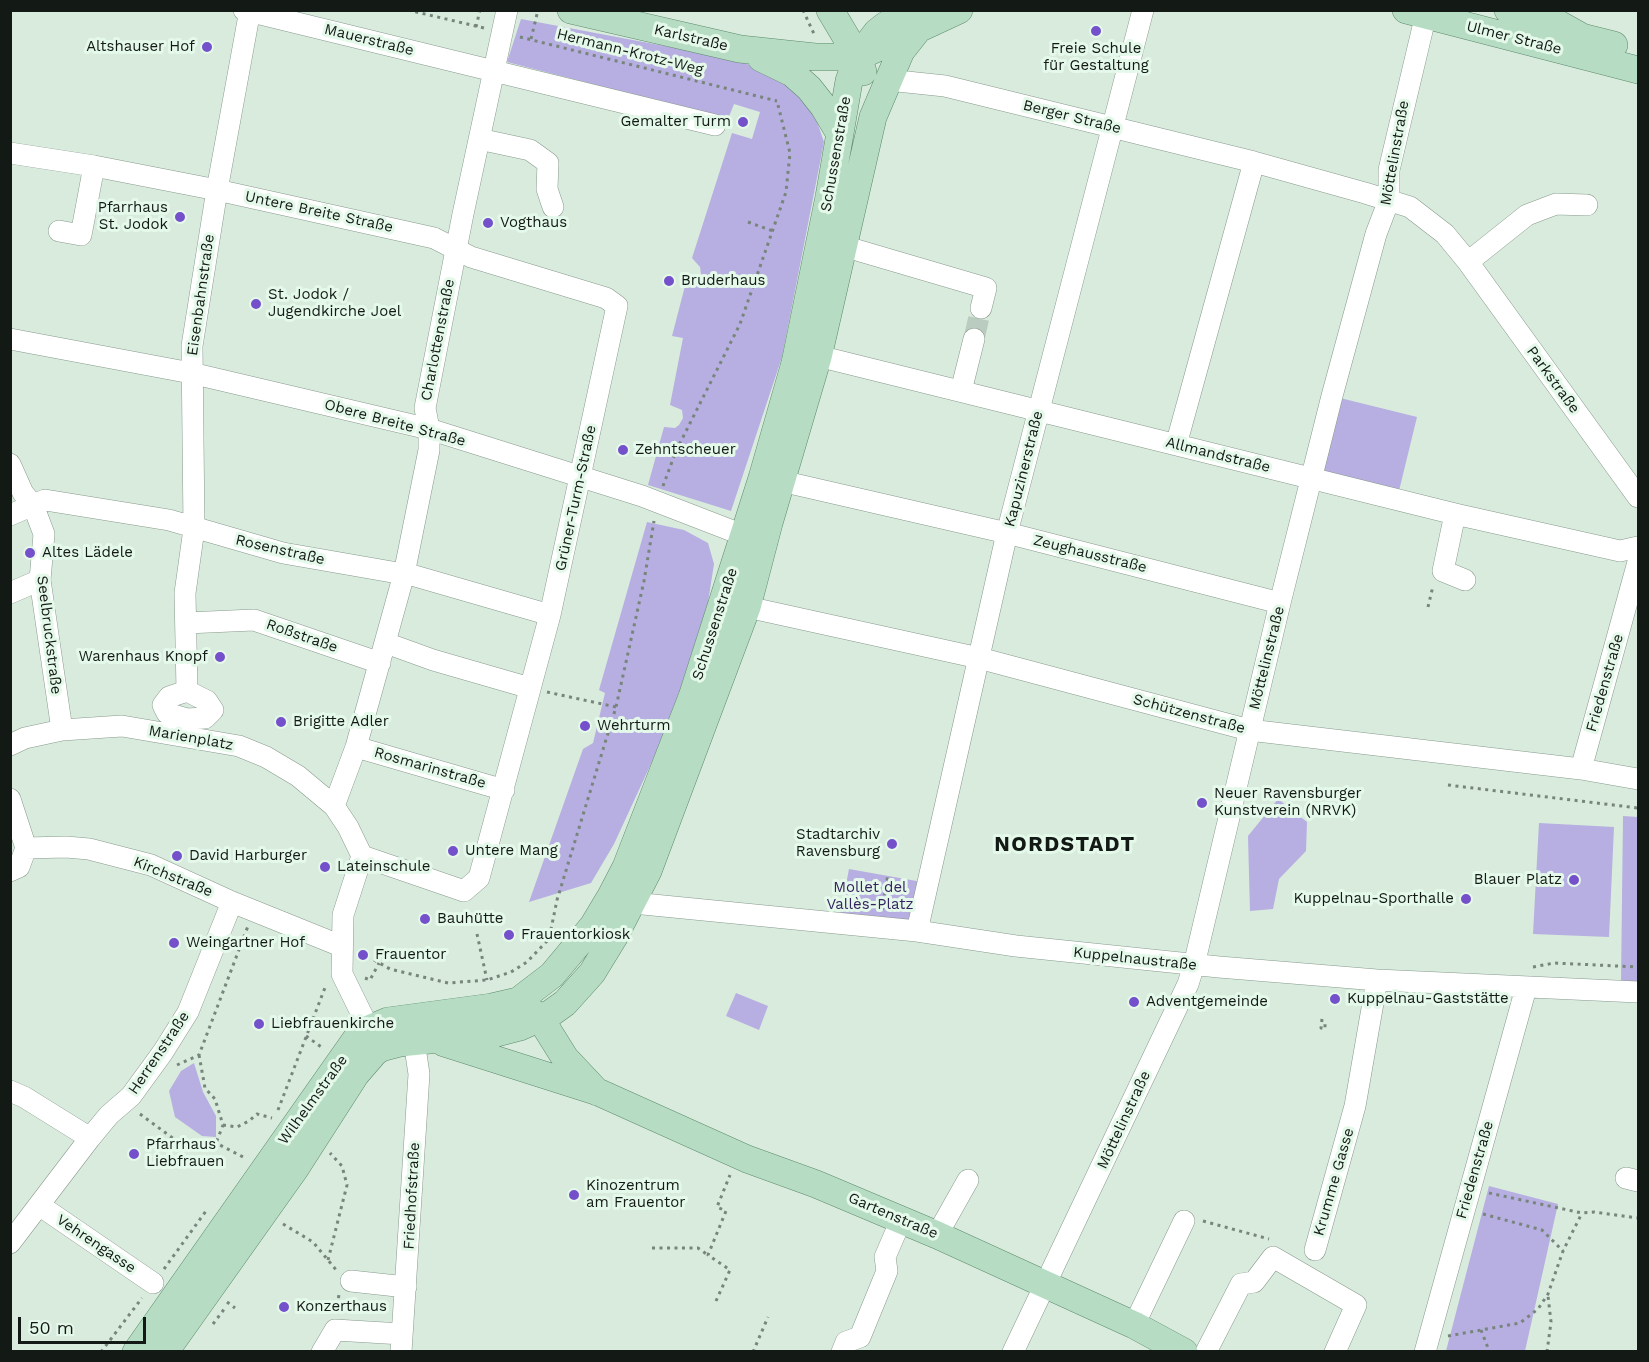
<!DOCTYPE html>
<html>
<head>
<meta charset="utf-8">
<style>
	body { margin:0 }
	#map { position:relative; width:1649px; height:1362px; overflow:hidden; background:#d8ebdd; font-family:"Work Sans",sans-serif }
	canvas { display:block }
	.frame { position:absolute; inset:0; border:12px solid #131a15; pointer-events:none }
	.scale { position:absolute; left:18px; top:1317px; width:128px; height:27px; box-sizing:border-box; border:3px solid #131a15; border-top:0; padding-left:8px; font-size:18px; line-height:21px; white-space:nowrap; color:#131a15; -webkit-text-stroke:4px #e5f9ea; paint-order:stroke }
</style>
</head>
<body>
<div id="map">
<canvas width="1649" height="1362"></canvas>
<div class="frame"></div>
<div class="scale">50 m</div>
</div>
<script>
const c = document.querySelector('canvas').getContext('2d');
c.lineJoin = 'round';
function fillPath(path, color) { c.fillStyle = color; c.fill(path, 'evenodd'); }
const poly = rows => new Path2D(rows.map(r => 'M' + r).join(''));
function strokePath(path, color, width, dash) { c.strokeStyle = color; c.lineWidth = width; c.lineCap = dash ? 'butt' : 'round'; c.setLineDash(dash || []); c.stroke(path); }
function label(font, color, halo, rows, align = 'center') {
  c.font = font + ' "Work Sans",sans-serif'; c.lineWidth = 6; c.setLineDash([]); c.textBaseline = 'middle'; c.strokeStyle = halo; c.fillStyle = color; for (const [text, x, y, turn = 0] of rows) {
    c.save(); c.translate(x, y); c.rotate((+turn || 0) * Math.PI / 180); c.textAlign = isNaN(turn) ? turn : align; if (halo) c.strokeText(text, 0, 0); c.fillText(text, 0, 0); c.restore();
  }
}
fillPath(poly([
	[521,19,739,60,787,83,815,116,824,142,782,357,731,511,648,485,664,427,675,428,679,425,683,418,682,410,670,405,683,338,672,336,685,286,693,285,701,274,700,267,692,258,732,133,752,139,760,112,734,104,728,119,507,62],
	[1332,396,1417,417,1397,499,1312,478],
	[647,522,684,530,708,543,714,564,708,602,668,727,614,844,591,883,529,902,583,749,593,743,605,693,599,690],
	[1278,799,1307,822,1306,851,1279,879,1273,909,1250,911,1248,836],
	[1623,816,1638,817,1638,983,1621,983],
	[1539,823,1614,827,1609,937,1533,934],
	[849,869,922,882,912,926,840,916],
	[736,993,768,1006,759,1030,726,1016],
	[194,1063,203,1092,216,1116,216,1137,202,1136,175,1117,169,1091,181,1071],
	[1489,1186,1558,1204,1525,1351,1446,1351]
]), '#b7aee1');
strokePath(poly([
	[974,339,981,308]
]), '#baccbf', 21, [21, 10]);
const minor = poly([
	[244,10,715,125],
	[888,80,945,86,1254,162,1365,193,1410,207,1445,234,1468,262,1638,497],
	[479,139,530,150,548,163,547,189,553,207],
	[10,153,94,166,217,190,434,238,471,257,606,298,617,306,550,615,479,878,464,891,362,856],
	[59,231,81,235,94,166],
	[843,246,986,288,981,308],
	[1468,262,1527,215,1556,204,1587,205],
	[10,339,191,373,429,429,642,496,743,535,756,529],
	[806,353,1455,514,1620,551,1638,547],
	[961,391,974,339],
	[1176,445,1254,162],
	[10,464,23,493,33,505,44,534,40,580,62,730],
	[794,484,1007,533,1280,603],
	[1455,514,1443,571,1465,580],
	[10,515,45,500,169,520,283,553,415,576,550,615],
	[10,593,40,580],
	[747,607,979,658,1249,730,1581,769,1638,779],
	[186,623,254,620,380,663],
	[386,643,433,660,530,688],
	[187,691,185,593,194,529,192,346,217,190,250,10],
	[187,719,205,718,213,710,207,701,187,691,169,697,163,705,167,713,187,719,187,736],
	[10,745,25,738,62,730,122,726,239,746,266,757,298,776,334,806,348,827,362,856,343,915,342,974,369,1029],
	[356,747,504,790],
	[1581,769,1638,562],
	[10,799,26,848],
	[334,806,356,747,404,574,429,450,429,429,425,408,463,214,507,10],
	[26,848,66,847,89,849,151,865,232,902,341,946],
	[10,871,19,867,26,848],
	[633,903,917,931,1016,946,1219,967,1377,980,1638,992],
	[917,931,1007,533,1143,10],
	[10,1091,24,1097,90,1138],
	[1626,1178,1638,1181],
	[39,1205,153,1283],
	[937,1235,968,1180],
	[10,1243,90,1138,109,1115,131,1096,163,1052,188,1012,232,902],
	[1315,1250,1355,1106,1377,980],
	[351,1281,406,1287],
	[1134,1325,1184,1221],
	[322,1352,335,1330,402,1334],
	[401,1352,419,1074,414,1041],
	[842,1352,846,1342,860,1337,887,1271,885,1257,901,1220],
	[1013,1352,1188,984,1194,965,1280,603,1332,396,1376,234,1389,200,1389,170,1427,10],
	[1206,1352,1241,1284,1254,1282,1273,1257,1356,1305,1335,1352],
	[1425,1352,1526,988]
]);
const major = poly([
	[571,10,740,49,815,57,858,57,959,10],
	[830,10,858,57,863,72],
	[1406,10,1638,70],
	[1508,10,1557,23,1582,37,1614,45],
	[761,58,792,73,809,88,824,107,840,134],
	[526,1007,540,1018,565,1058,597,1092],
	[444,1043,598,1092,747,1159,816,1184,937,1235,1134,1325,1184,1352],
	[136,1352,356,1039,369,1029,388,1021,492,1007,518,1001,552,975,593,926,611,896,626,867,692,697,762,478,795,363,829,197,849,81,858,57,877,32,886,25,917,10],
	[165,1352,295,1169,356,1074,375,1052,381,1048,400,1043,497,1033,520,1027,551,1013,565,1003,592,973,614,937,648,871,747,607,769,523,818,357,873,117,901,51,920,27]
]);
strokePath(minor, '#889a8d', 22);
strokePath(major, '#5d8a6c', 28);
strokePath(poly([
	[408,10,484,28],
	[803,10,814,34,811,34],
	[476,27,480,10],
	[520,37,777,101],
	[531,39,538,10],
	[748,222,773,231],
	[663,486,676,451,740,324,786,192,790,153,777,101],
	[1428,607,1433,586],
	[547,692,616,707],
	[1448,785,1638,808],
	[882,910,888,874],
	[477,934,487,980],
	[374,960,390,969,448,983,487,980,511,972,527,962,549,939,557,900,616,707,644,581,654,521],
	[1533,967,1554,963,1638,967],
	[365,978,370,980,379,963],
	[1322,1019,1321,1028,1325,1029,1325,1024],
	[306,1036,324,1049],
	[199,1055,205,1088,215,1099,223,1125,216,1143],
	[177,1065,199,1055,248,926],
	[278,1110,326,985],
	[140,1114,178,1142,216,1143,245,1158],
	[223,1125,237,1127,249,1121,257,1114,272,1118],
	[1489,1193,1582,1213,1594,1212,1638,1218],
	[1483,1214,1542,1230,1563,1251],
	[1203,1221,1269,1239],
	[283,1224,313,1242,337,1271],
	[652,1248,698,1248,708,1255],
	[328,1260,347,1185,342,1166,330,1153],
	[164,1269,206,1211],
	[716,1301,730,1270,708,1255,726,1211,717,1207,730,1175],
	[227,1302,235,1308],
	[337,1313,339,1293],
	[213,1324,225,1308],
	[1481,1330,1488,1348],
	[1448,1336,1520,1323,1538,1309,1548,1294,1563,1251,1582,1213],
	[101,1352,142,1298],
	[753,1352,768,1317],
	[1547,1352,1551,1322,1548,1296]
]), '#77857b', 3, [3, 4.5]);
strokePath(minor, '#fff', 21);
strokePath(major, '#b6ddc3', 27);
for (const [x, y, r, color] of [
	[1096,31,6,"#7451cb"],
	[207,47,6,"#7451cb"],
	[743,122,6,"#7451cb"],
	[180,217,6,"#7451cb"],
	[488,223,6,"#7451cb"],
	[669,281,6,"#7451cb"],
	[256,304,6,"#7451cb"],
	[623,450,6,"#7451cb"],
	[30,553,6,"#7451cb"],
	[220,657,6,"#7451cb"],
	[281,722,6,"#7451cb"],
	[585,726,6,"#7451cb"],
	[1202,803,6,"#7451cb"],
	[892,844,6,"#7451cb"],
	[453,851,6,"#7451cb"],
	[177,856,6,"#7451cb"],
	[325,867,6,"#7451cb"],
	[1574,880,6,"#7451cb"],
	[1466,899,6,"#7451cb"],
	[425,919,6,"#7451cb"],
	[509,935,6,"#7451cb"],
	[174,943,6,"#7451cb"],
	[363,955,6,"#7451cb"],
	[1335,999,6,"#7451cb"],
	[1134,1002,6,"#7451cb"],
	[259,1024,6,"#7451cb"],
	[134,1154,6,"#7451cb"],
	[574,1195,6,"#7451cb"],
	[284,1307,6,"#7451cb"]
]) { const dot = new Path2D(); dot.arc(x, y, r, 0, 2 * Math.PI); c.fillStyle = color; c.fill(dot); strokePath(dot, '#e5f9ea', 2); }
label('15px', '#131a15', '#e5f9ea', [
	["Karlstraße",691,38,13],
	["Ulmer Straße",1514,38,14],
	["Mauerstraße",369,40,14],
	["Hermann-Krotz-Weg",630,52,14],
	["Berger Straße",1072,117,14],
	["Möttelinstraße",1395,153,-80],
	["Schussenstraße",836,154,-80],
	["Untere Breite Straße",319,212,12],
	["Eisenbahnstraße",201,295,-82],
	["Charlottenstraße",438,340,-79],
	["Parkstraße",1553,380,54],
	["Obere Breite Straße",395,423,15],
	["Allmandstraße",1218,455,14],
	["Kapuzinerstraße",1024,469,-76],
	["Grüner-Turm-Straße",576,498,-78],
	["Rosenstraße",280,550,13],
	["Zeughausstraße",1090,554,14],
	["Schussenstraße",715,624,-72],
	["Seelbruckstraße",49,635,83],
	["Roßstraße",302,636,19],
	["Möttelinstraße",1267,658,-76],
	["Friedenstraße",1605,683,-74],
	["Schützenstraße",1189,714,15],
	["Marienplatz",191,738,10],
	["Rosmarinstraße",430,768,16],
	["Kirchstraße",173,877,22],
	["Kuppelnaustraße",1135,959,6],
	["Herrenstraße",159,1053,-56],
	["Wilhelmstraße",313,1100,-54],
	["Möttelinstraße",1124,1120,-65],
	["Friedenstraße",1475,1170,-74],
	["Krumme Gasse",1334,1182,-74],
	["Friedhofstraße",412,1196,-87],
	["Gartenstraße",893,1216,23],
	["Vehrengasse",96,1244,34]
]);
label('15px', '#131a15', '#e5f9ea', [
	["Altshauser Hof",195,47,"right"],
	["Freie Schule",1096,49,"center"],
	["für Gestaltung",1096,66,"center"],
	["Gemalter Turm",731,122,"right"],
	["Pfarrhaus",168,208,"right"],
	["St. Jodok",168,225,"right"],
	["Vogthaus",500,223],
	["Bruderhaus",681,281],
	["St. Jodok /",268,295],
	["Jugendkirche Joel",268,312],
	["Zehntscheuer",635,450],
	["Altes Lädele",42,553],
	["Warenhaus Knopf",208,657,"right"],
	["Brigitte Adler",293,722],
	["Wehrturm",597,726],
	["Neuer Ravensburger",1214,794],
	["Kunstverein (NRVK)",1214,811],
	["Stadtarchiv",880,835,"right"],
	["Ravensburg",880,852,"right"],
	["Untere Mang",465,851],
	["David Harburger",189,856],
	["Lateinschule",337,867],
	["Blauer Platz",1562,880,"right"],
	["Kuppelnau-Sporthalle",1454,899,"right"],
	["Bauhütte",437,919],
	["Frauentorkiosk",521,935],
	["Weingartner Hof",186,943],
	["Frauentor",375,955],
	["Kuppelnau-Gaststätte",1347,999],
	["Adventgemeinde",1146,1002],
	["Liebfrauenkirche",271,1024],
	["Pfarrhaus",146,1145],
	["Liebfrauen",146,1162],
	["Kinozentrum",586,1186],
	["am Frauentor",586,1203],
	["Konzerthaus",296,1307]
], 'left');
label('15px', '#342360', '#e5f9ea', [
	["Mollet del",870,888],
	["Vallès-Platz",870,905]
]);
c.letterSpacing = '1.5px';
label('bold 21px', '#131a15', '#e5f9ea', [
	["NORDSTADT",1065,845]
]);
c.letterSpacing = '0px';
</script>
</body>
</html>
